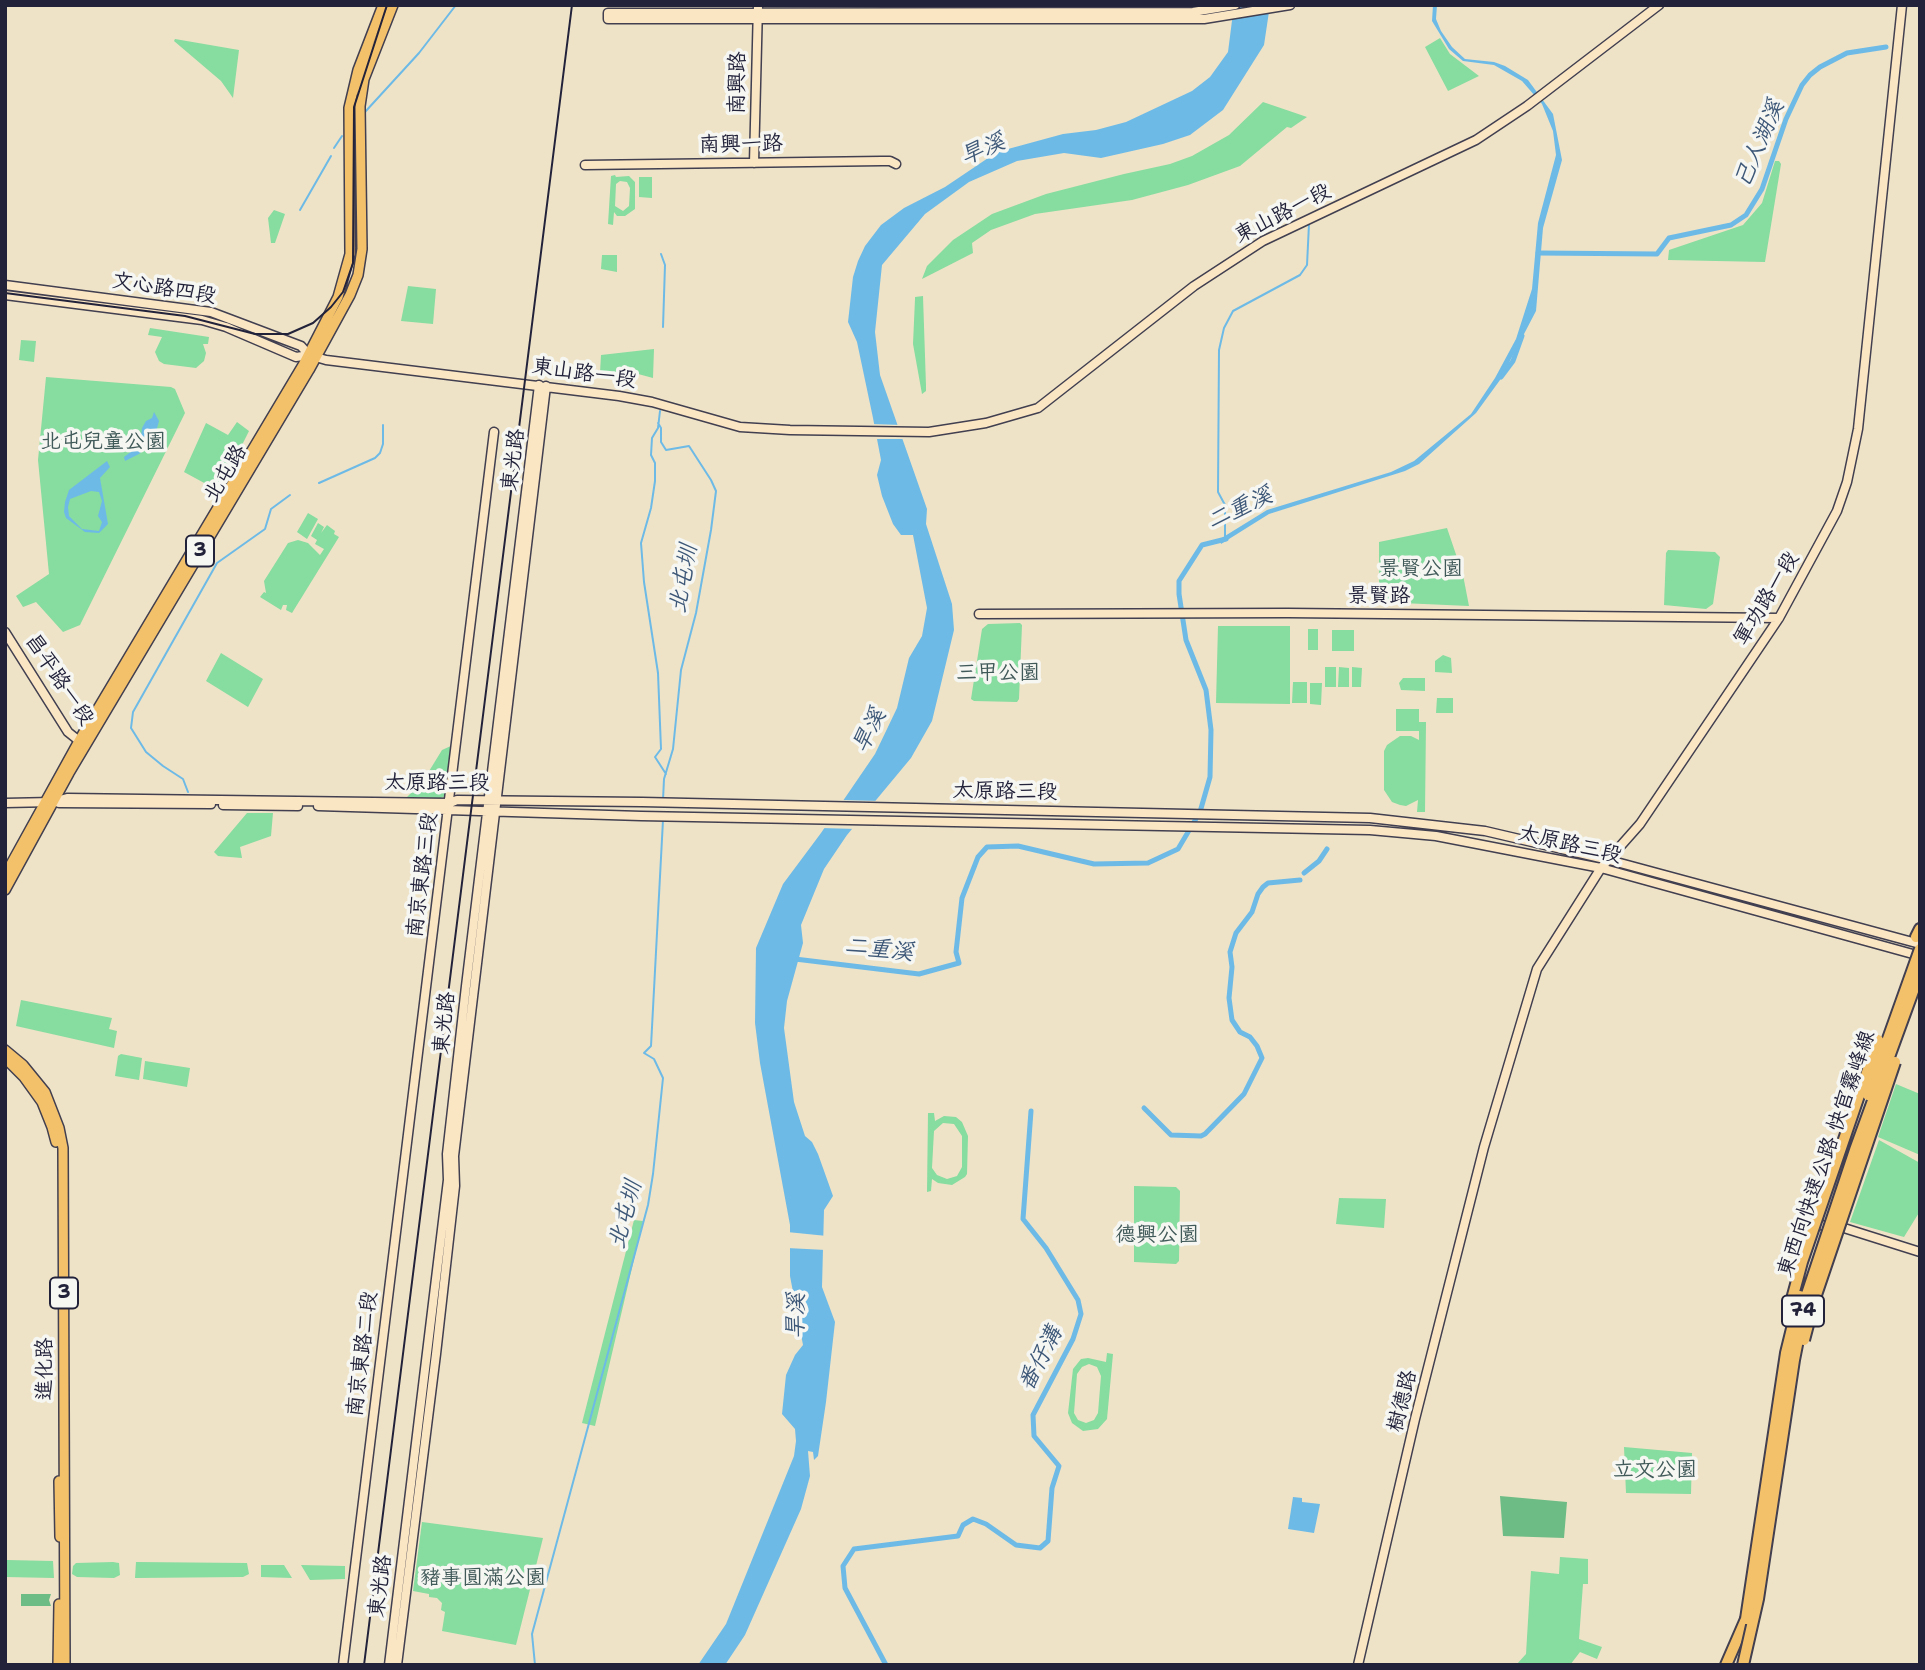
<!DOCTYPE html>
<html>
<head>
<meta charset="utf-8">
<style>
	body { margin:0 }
	#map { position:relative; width:1925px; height:1670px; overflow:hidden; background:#eee3c7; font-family:"Shantell Sans",sans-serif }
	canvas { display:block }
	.frame { position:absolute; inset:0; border:7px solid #22223b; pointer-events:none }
</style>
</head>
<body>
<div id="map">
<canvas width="1925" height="1670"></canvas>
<div class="frame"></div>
</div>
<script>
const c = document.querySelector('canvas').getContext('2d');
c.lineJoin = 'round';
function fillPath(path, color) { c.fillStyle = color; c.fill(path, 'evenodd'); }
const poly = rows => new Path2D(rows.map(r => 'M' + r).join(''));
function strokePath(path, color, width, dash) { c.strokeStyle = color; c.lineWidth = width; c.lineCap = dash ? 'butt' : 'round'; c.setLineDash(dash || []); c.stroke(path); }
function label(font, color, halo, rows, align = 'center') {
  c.font = font + ' "Shantell Sans","LXGW WenKai TC",sans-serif'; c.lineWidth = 7; c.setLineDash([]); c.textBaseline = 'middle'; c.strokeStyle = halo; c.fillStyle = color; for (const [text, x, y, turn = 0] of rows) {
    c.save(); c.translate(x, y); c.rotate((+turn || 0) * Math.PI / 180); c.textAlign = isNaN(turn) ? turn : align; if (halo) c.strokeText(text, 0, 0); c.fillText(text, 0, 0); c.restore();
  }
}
fillPath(poly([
	[1440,38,1450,54,1479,76,1448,91,1425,47],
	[175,39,239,50,233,98,221,81,174,41],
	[1263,102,1307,117,1291,128,1287,127,1240,166,1188,185,1132,200,1035,214,991,230,972,243,973,253,922,279,927,266,953,240,992,214,1046,194,1124,174,1170,164,1192,156,1229,135],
	[1775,161,1779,161,1781,164,1765,262,1668,260,1669,250,1743,225,1762,203],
	[615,175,616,177,629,176,635,182,635,209,625,216,617,216,614,212,613,225,608,224,611,176],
	[620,181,627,182,630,188,629,206,623,211,615,206,616,184],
	[639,177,652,177,652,198,639,197],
	[274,210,285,214,275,243,271,243,268,218],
	[602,255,617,255,617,272,601,269],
	[408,286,436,289,433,324,401,321],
	[923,296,926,386,926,391,922,394,913,344,915,299,915,297],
	[150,328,209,337,208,344,203,344,206,353,204,361,196,368,164,364,159,361,155,352,162,337,148,335],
	[21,340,36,341,34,362,19,360],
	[654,349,653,378,627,371,600,373,601,355],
	[46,377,171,387,175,389,185,413,80,625,63,632,36,602,23,607,16,596,49,574,38,460],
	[237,422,249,431,219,491,184,472,206,423,228,435],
	[308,513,318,519,307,539,297,532],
	[318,523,324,527,321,533,327,525,335,531,334,534,339,537,292,613,286,610,287,605,283,605,281,610,260,597,264,592,266,593,264,581,288,543,298,540,308,543,320,555,324,549,315,544,317,540,311,536],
	[1447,528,1463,575,1469,606,1379,602,1379,542],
	[1668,550,1715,552,1720,557,1713,604,1706,609,1664,605,1666,553],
	[1020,623,1022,625,1019,699,1017,702,974,701,971,699,982,629,988,624],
	[1218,626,1290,626,1290,704,1216,703],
	[1308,629,1318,629,1318,650,1308,650],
	[1332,630,1354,630,1354,651,1332,651],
	[221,653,263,679,248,707,206,681],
	[1443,655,1451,658,1452,673,1435,672,1435,661],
	[1325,667,1336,667,1336,687,1325,687],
	[1339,667,1349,668,1349,687,1338,687],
	[1352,667,1362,668,1361,687,1352,687],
	[1403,678,1425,678,1425,691,1401,690,1399,683],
	[1293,682,1307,682,1307,703,1292,703],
	[1310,683,1322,683,1321,705,1310,704],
	[1437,698,1453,698,1453,713,1436,713],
	[1396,709,1419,709,1419,722,1426,722,1425,812,1417,812,1418,800,1406,806,1400,805,1392,802,1384,790,1384,751,1387,745,1400,736,1411,736,1419,740,1419,731,1396,731],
	[453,745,445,796,441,798,407,797,423,781,442,750],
	[247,813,273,813,271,836,240,847,242,858,218,856,214,852],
	[21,1000,112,1018,109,1029,117,1031,114,1048,16,1026],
	[121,1054,142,1058,139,1080,115,1076,118,1056],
	[145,1061,190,1068,187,1087,143,1079],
	[1896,1084,1920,1094,1920,1155,1878,1137],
	[928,1113,934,1113,935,1121,944,1116,956,1117,962,1122,968,1136,967,1174,965,1177,952,1185,938,1183,932,1179,931,1191,927,1192],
	[943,1123,954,1124,962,1136,962,1167,957,1176,947,1179,937,1175,932,1168,934,1131],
	[1879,1140,1920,1163,1920,1211,1904,1237,1850,1222],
	[1134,1186,1176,1187,1180,1191,1179,1261,1176,1264,1134,1262],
	[1339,1198,1386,1199,1384,1228,1336,1224],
	[634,1220,643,1221,595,1426,582,1423],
	[1107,1353,1113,1354,1107,1419,1098,1429,1083,1431,1072,1423,1068,1413,1073,1369,1081,1359,1088,1358,1106,1362],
	[1089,1364,1097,1367,1101,1376,1098,1413,1094,1420,1086,1423,1078,1420,1074,1413,1077,1374,1082,1367],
	[1624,1447,1692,1453,1691,1494,1626,1493],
	[422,1522,543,1538,516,1645,442,1631,445,1612,441,1610,442,1603,437,1598,429,1597,429,1594,413,1591],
	[1560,1557,1588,1559,1588,1584,1583,1584,1579,1639,1602,1647,1597,1659,1580,1652,1570,1665,1516,1665,1526,1654,1531,1571,1559,1574],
	[7,1560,53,1561,54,1578,6,1577],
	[113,1562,119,1563,120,1575,114,1578,77,1577,72,1574,73,1566,76,1563],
	[136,1562,247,1563,249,1574,243,1577,135,1578],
	[261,1565,284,1565,292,1578,261,1577],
	[301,1565,345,1566,345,1579,310,1580]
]), '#87dca0');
fillPath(poly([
	[1500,1496,1567,1502,1564,1538,1503,1536],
	[21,1594,51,1594,49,1600,51,1606,21,1606]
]), '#6dbc86');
fillPath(poly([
	[1234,5,1270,5,1264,45,1223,110,1190,135,1163,144,1101,158,1064,153,1017,161,969,182,925,214,882,265,875,332,880,375,927,509,926,524,952,604,954,630,932,721,911,758,847,835,824,869,801,925,803,943,787,1001,784,1028,794,1102,805,1136,812,1142,818,1154,833,1196,824,1210,822,1287,835,1322,826,1402,818,1456,814,1460,813,1452,808,1451,810,1476,801,1509,745,1635,725,1665,698,1665,726,1624,794,1456,796,1441,795,1429,782,1414,786,1375,795,1355,803,1345,790,1276,790,1225,760,1063,755,1023,756,948,783,884,821,833,875,754,887,729,897,708,909,658,922,636,927,608,913,535,901,535,893,524,882,496,877,475,881,460,873,418,857,342,848,322,853,277,858,261,865,246,881,225,904,208,945,187,997,152,1063,134,1096,130,1126,122,1192,91,1210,77,1228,52],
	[1433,5,1437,5,1436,19,1441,31,1452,47,1465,59,1494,62,1505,66,1528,80,1553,114,1562,160,1543,228,1536,311,1500,380,1476,413,1419,464,1405,471,1269,514,1221,544,1220,539,1267,510,1391,472,1414,461,1471,414,1495,378,1516,339,1532,289,1538,223,1556,155,1553,131,1542,104,1522,81,1494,65,1463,61,1449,49,1432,21],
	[154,412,159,421,154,439,139,454,125,461,124,457,140,445,142,428,146,421,152,418],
	[107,461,110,467,100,478,108,524,99,533,85,532,66,518,64,512,65,502,69,490],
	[91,491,99,492,102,501,98,516,102,522,99,531,82,529,69,516,68,507,70,499],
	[1293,1497,1302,1498,1302,1502,1320,1504,1314,1533,1288,1529]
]), '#6dbae7');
fillPath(poly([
	[871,424,902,425,907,439,873,439],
	[839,800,881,801,857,829,821,828],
	[787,1232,827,1236,826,1250,787,1248]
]), '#eee3c7');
strokePath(poly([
	[365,112,419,53,456,5],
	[334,148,342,136],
	[300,210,331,156],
	[661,254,665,265,663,327],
	[660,411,658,428,652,438,651,455,655,463,655,481,651,508,641,543,644,582,658,673,661,749,655,757,666,774],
	[658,423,661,428,661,442,666,450,689,446,711,480,716,491,711,530,696,613,681,670,673,749,664,779,663,800],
	[319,483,375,458,380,453,383,444,383,425],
	[1225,538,1225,505,1218,492,1219,350,1224,328,1233,311,1300,275,1307,265,1309,224],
	[188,792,183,779,163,766,146,752,131,728,133,712,217,563,265,529,271,509,290,495],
	[535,1665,532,1634,648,1205,653,1174,663,1078,654,1059,644,1053,651,1046,663,820]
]), '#6dbae7', 2);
strokePath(poly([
	[1538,253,1657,254,1669,238,1731,225,1746,215,1762,189,1786,119,1802,85,1810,75,1820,67,1847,53,1886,47],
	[1501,377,1513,361,1522,336],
	[1304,873,1319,861,1327,849],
	[795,959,919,974,959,963,956,952,962,898,978,857,987,847,1018,846,1094,864,1148,863,1178,849,1200,812,1210,777,1211,730,1206,690,1186,640,1179,594,1179,581,1202,545,1226,539],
	[1144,1108,1171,1135,1201,1136,1205,1134,1244,1094,1262,1058,1257,1046,1250,1037,1240,1032,1232,1020,1229,998,1232,967,1230,952,1236,933,1252,912,1258,894,1263,887,1268,883,1300,880],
	[886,1665,845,1588,843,1566,854,1549,958,1536,963,1525,973,1519,986,1524,1016,1545,1040,1548,1048,1541,1052,1488,1059,1466,1034,1436,1033,1415,1073,1339,1081,1314,1078,1300,1046,1248,1023,1219,1031,1111]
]), '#6dbae7', 5);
const secondary = poly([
	[608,19,1204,19,1290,5],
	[608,19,608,13,1193,12,1235,5],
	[754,163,758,5],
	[585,165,882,161,890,161,896,164],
	[5,285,211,312,301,346,309,355],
	[5,295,202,320,226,327,296,357,309,355,326,360,619,396,652,402,740,427,790,430,929,432,986,423,1038,408,1194,286,1263,241,1476,140,1527,106,1659,5],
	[979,614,1288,613,1779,618],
	[5,632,68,732,83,744],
	[5,803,53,802,67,798,450,803,457,800,642,802,1370,818,1485,831,1609,860,1920,944],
	[59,803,211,804],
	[223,805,298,806],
	[318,806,641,816,1370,830,1436,836,1601,868,1920,956],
	[1812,1224,1844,1228,1920,1252],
	[343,1665,494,432],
	[389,1665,448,1180,447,1154,466,986,539,385],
	[397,1665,436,1354,455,1186,454,1156,546,386],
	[1358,1665,1415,1419,1484,1147,1537,969,1601,868,1640,824,1779,618,1837,511,1847,482,1858,429,1902,5]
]);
const primary = poly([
	[5,875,84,732,303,365,338,297,350,254,349,108,358,70,383,5],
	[5,890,69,773,309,370,350,295,358,275,362,249,360,106,364,79,393,5],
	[5,1050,23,1065,45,1092,59,1128,63,1148,65,1665],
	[5,1058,24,1077,42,1102,52,1127,56,1142],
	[59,1481,60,1537],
	[58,1665,59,1604]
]);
const highway = poly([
	[1916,937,1920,929],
	[1726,1665,1746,1619]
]);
strokePath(secondary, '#413f50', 11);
strokePath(primary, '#413f50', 12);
strokePath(highway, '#413f50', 14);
strokePath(secondary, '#fbe6c4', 8);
strokePath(primary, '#f4c16b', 9);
strokePath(highway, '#f4c16b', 10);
strokePath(poly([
	[5,293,185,316,255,334,288,334,313,323,331,307,343,292,353,263,354,107,387,5],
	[364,1665,572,5]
]), '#22223b', 2);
const highwayBridge = poly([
	[1868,1095,1920,949],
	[1789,1310,1802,1262,1878,1040],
	[1804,1340,1815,1298,1895,1062],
	[1746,1619,1786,1353,1800,1296],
	[1743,1665,1758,1599,1794,1360,1807,1294,1855,1150,1920,972]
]);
strokePath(highwayBridge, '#413f50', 14, []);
strokePath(highwayBridge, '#f4c16b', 10);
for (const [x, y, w] of [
	[200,551,28],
	[64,1293,28],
	[1803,1311,42]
]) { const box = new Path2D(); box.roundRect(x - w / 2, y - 15.5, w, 31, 5); c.fillStyle = '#f6f6f2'; c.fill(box); strokePath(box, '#22223b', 2); }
label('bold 19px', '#22223b', null, [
	["3",200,551],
	["3",64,1293],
	["74",1803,1311]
]);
label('21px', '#22223b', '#f6f6f2', [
	["南興路",738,83,-89],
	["南興一路",741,145,-1],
	["東山路一段",1283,214,-27],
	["文心路四段",164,289,9],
	["東山路一段",584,374,8],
	["東光路",514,460,-83],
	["北屯路",226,474,-59],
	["景賢路",1379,597],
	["軍功路一段",1767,599,-59],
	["昌平路一段",59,680,56],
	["太原路三段",437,784],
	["太原路三段",1005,792,1],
	["太原路三段",1570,845,13],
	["南京東路三段",423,875,-83],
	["東光路",445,1023,-84],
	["東西向快速公路 快官霧峰線",1827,1154,-71],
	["南京東路二段",363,1354,-83],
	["進化路",46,1369,-90],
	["樹德路",1403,1401,-76],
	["東光路",381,1586,-83]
]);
label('21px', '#405a59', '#f6f6f2', [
	["北屯兒童公園",103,443],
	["景賢公園",1421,570],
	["三甲公園",998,674],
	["德興公園",1157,1236],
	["立文公園",1655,1471],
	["豬事圓滿公園",483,1579]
]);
label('italic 23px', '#3c5777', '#f6f6f2', [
	["己人湖溪",1760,144,-67],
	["旱溪",983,150,-23],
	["二重溪",1240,509,-25],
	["北屯圳",684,579,-80],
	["旱溪",870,731,-63],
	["二重溪",879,950,6],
	["北屯圳",626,1215,-75],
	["旱溪",797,1316,-89],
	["番仔溝",1041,1359,-63]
]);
</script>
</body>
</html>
